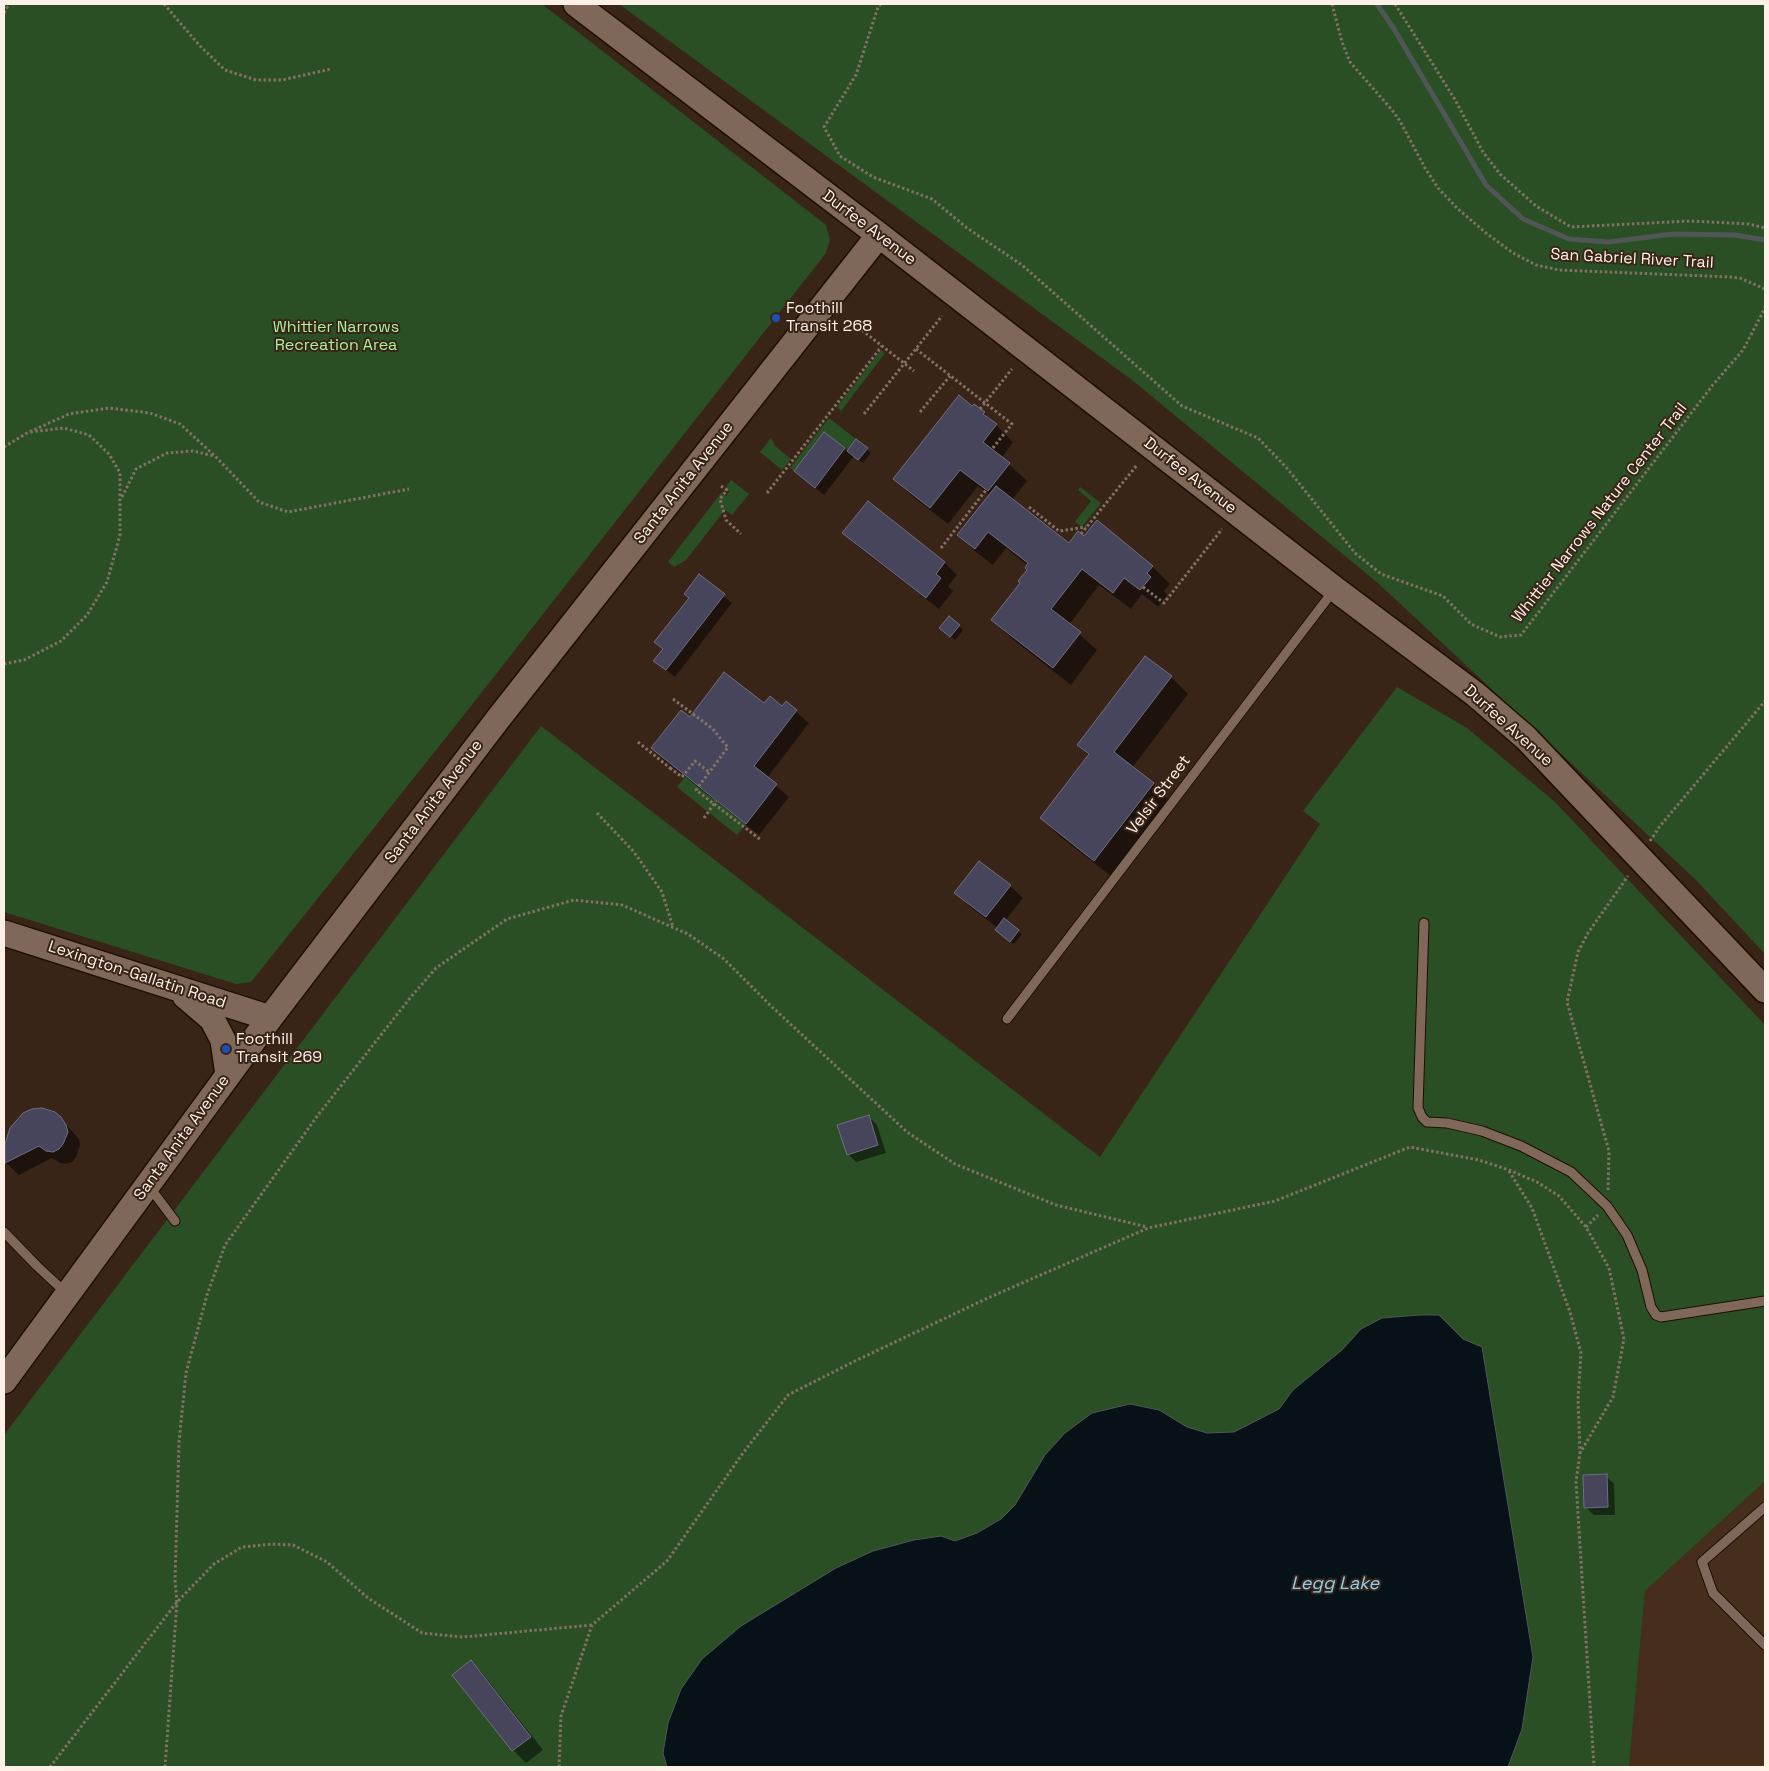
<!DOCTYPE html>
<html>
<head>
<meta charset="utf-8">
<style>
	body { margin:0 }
	#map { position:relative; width:1769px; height:1771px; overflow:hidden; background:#392517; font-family:"Space Grotesk",sans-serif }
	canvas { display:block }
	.frame { position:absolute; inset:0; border:5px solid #fdf0e7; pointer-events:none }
</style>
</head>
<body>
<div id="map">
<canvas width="1769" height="1771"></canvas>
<div class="frame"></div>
</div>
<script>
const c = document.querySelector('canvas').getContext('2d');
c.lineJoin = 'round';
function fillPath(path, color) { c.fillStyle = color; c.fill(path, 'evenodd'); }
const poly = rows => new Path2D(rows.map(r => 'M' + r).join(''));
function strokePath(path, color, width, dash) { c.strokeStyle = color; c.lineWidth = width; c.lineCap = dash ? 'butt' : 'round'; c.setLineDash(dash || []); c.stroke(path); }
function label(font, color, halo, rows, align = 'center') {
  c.font = font + ' "Space Grotesk",sans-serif'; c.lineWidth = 4; c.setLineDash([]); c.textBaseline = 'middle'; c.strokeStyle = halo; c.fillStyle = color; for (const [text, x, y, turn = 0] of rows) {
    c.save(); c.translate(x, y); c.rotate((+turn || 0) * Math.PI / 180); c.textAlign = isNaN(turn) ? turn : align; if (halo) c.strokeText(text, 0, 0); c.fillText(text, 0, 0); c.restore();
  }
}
fillPath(poly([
	[1765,1481,1765,1767,1629,1767,1645,1591]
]), '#472e1c');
fillPath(poly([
	[4,4,542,4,826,225,830,240,826,253,460,720,251,982,236,984,4,912],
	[619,4,1765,4,1765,954,1695,879,1379,584,1132,380],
	[881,350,885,353,841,411,837,407],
	[829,418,856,439,848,450,824,432,794,471,790,468],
	[771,438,775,446,791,459,782,470,760,452],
	[731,480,749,494,732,515,725,510,686,560,674,567,668,562,721,493,726,496,730,491,726,487],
	[1080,487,1101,503,1082,527,1075,522,1091,501,1078,490],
	[1397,687,1467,728,1555,802,1765,1025,1765,1481,1645,1591,1629,1767,4,1767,4,1435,541,726,1100,1157,1320,824,1303,811],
	[692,768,706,780,700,788,746,824,737,835,677,787]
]), '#2a4f24');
const water = poly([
	[1419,1315,1439,1315,1463,1339,1482,1347,1533,1657,1522,1729,1508,1767,667,1767,663,1753,668,1723,681,1689,702,1659,741,1626,836,1568,873,1551,914,1540,941,1536,955,1541,977,1533,1001,1519,1015,1505,1045,1455,1065,1433,1092,1413,1130,1404,1159,1410,1187,1427,1207,1433,1234,1432,1279,1409,1293,1390,1342,1350,1361,1329,1382,1318,1419,1315]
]);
fillPath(water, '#061218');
strokePath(water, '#505556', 1);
fillPath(poly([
	[973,407,984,413,1013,442,1002,458,1027,481,1012,500,1069,544,1084,538,1152,566,1170,584,1164,591,1167,595,1158,607,1142,594,1131,609,1099,585,1069,625,1097,650,1071,685,1010,637,993,620,1022,583,1028,570,1028,566,1006,548,993,565,976,552,959,535,990,495,978,486,948,524,912,496,894,479],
	[824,434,848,452,856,441,871,453,863,463,854,456,824,495,804,479],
	[868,503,945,563,957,575,948,586,953,591,939,609,857,546,844,533],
	[699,576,732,603,675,677,655,661,664,650,690,598],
	[959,626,963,630,955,640,945,632],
	[1171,677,1188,694,1132,768,1153,784,1170,801,1112,877,1058,835,1041,817,1089,756,1078,745],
	[786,703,809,723,767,778,789,797,759,835,665,761,653,748,690,718,764,705,782,708],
	[1010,886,1023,898,1005,921,1022,934,1014,944,1001,934,998,928,969,906,956,893],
	[869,1117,877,1125,886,1153,856,1162,848,1154],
	[60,1118,79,1139,80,1145,76,1157,72,1162,66,1164,60,1163,52,1158,19,1175,6,1163,6,1144],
	[1606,1476,1614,1484,1615,1515,1594,1515,1585,1507],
	[471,1661,483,1674,543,1750,526,1763,513,1750]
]), '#0007');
strokePath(poly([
	[1377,4,1394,29,1486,185,1523,219,1569,239,1609,242,1673,234,1735,235,1765,240]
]), '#505556', 5);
const building = poly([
	[959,395,972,406,974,404,985,412,983,414,997,424,983,442,1010,463,988,491,960,470,930,508,893,479,959,395],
	[824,432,845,448,815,488,794,471,824,432],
	[856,439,868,448,858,460,847,451,856,439],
	[996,486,1069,543,1078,531,1084,536,1097,520,1153,566,1147,573,1151,577,1140,590,1124,578,1113,593,1082,569,1051,609,1081,632,1053,668,991,620,1020,583,1018,581,1027,570,1025,568,1028,563,988,532,975,549,957,535,996,486],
	[868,501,945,562,936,574,941,578,926,598,842,533,868,501],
	[699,574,725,594,666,670,653,661,663,649,654,642,689,598,684,594,699,574],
	[949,616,960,625,950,637,939,628,949,616],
	[1145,656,1172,676,1114,752,1154,783,1094,861,1040,818,1089,754,1077,745,1145,656],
	[724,672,764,703,770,696,782,706,786,701,797,710,754,766,777,784,746,824,651,748,681,710,690,717,724,672],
	[979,861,1011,885,986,917,954,893,979,861],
	[1004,918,1019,930,1010,942,995,930,1004,918],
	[42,1108,55,1112,61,1117,66,1125,68,1132,63,1144,59,1149,53,1152,46,1151,39,1146,5,1163,5,1144,10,1128,23,1113,32,1109,42,1108],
	[869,1115,878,1145,847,1155,837,1125,869,1115],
	[1607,1474,1608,1507,1584,1508,1583,1475,1607,1474],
	[471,1660,531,1737,512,1751,452,1675,471,1660]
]);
fillPath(building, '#47455c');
strokePath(building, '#6f6d86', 1);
const lane = poly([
	[1424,923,1418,1108,1422,1117,1427,1122,1447,1123,1482,1131,1521,1146,1571,1172,1607,1206,1627,1235,1642,1270,1651,1307,1656,1315,1661,1317,1765,1301],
	[1007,1019,1334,590],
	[148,1185,175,1221],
	[4,1232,37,1266,66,1293],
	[1765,1507,1702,1562,1713,1593,1765,1645]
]);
const secondary = poly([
	[576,4,879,235,1335,589,1475,694,1526,738,1765,990],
	[4,933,270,1018],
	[185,996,212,1019,223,1040,228,1075],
	[4,1381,270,1018,498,719,879,235]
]);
strokePath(lane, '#1f0e03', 11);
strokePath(secondary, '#1f0e03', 28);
strokePath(poly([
	[164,4,200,46,225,70,256,80,282,80,331,69],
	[881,4,878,7,856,75,824,127,840,156,873,177,932,199,967,228,1022,265,1182,406,1258,438,1286,467,1355,553,1381,574,1443,596,1471,624,1500,637,1521,635,1712,386,1743,350,1765,308,1765,305],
	[1332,4,1342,42,1350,62,1392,110,1400,121,1425,168,1438,188,1458,209,1486,233,1513,253,1536,265,1559,270,1731,277,1740,278,1765,289],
	[1395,4,1454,98,1483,152,1500,174,1536,206,1571,227,1691,221,1749,224,1765,228],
	[4,13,9,4],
	[854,324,914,371],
	[916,349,1012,424,992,449],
	[980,409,1012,369],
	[920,412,950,376],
	[864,414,942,316],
	[4,447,27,433,69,414,109,408,150,413,180,424,215,456,259,502,288,512,409,489],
	[721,486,727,490,720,499,726,520,741,534],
	[767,493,882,346],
	[122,497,136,469,167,453,193,451,214,456],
	[1029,507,1059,531,1086,527],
	[1081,534,1137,465],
	[941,548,986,490],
	[1143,587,1164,603,1222,529],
	[4,664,24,660,61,641,87,615,107,582,120,535,120,473,109,454,89,435,64,428,30,432],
	[673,699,713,729,724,743,728,747,696,790,761,840],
	[638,742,670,768,673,766],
	[670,768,682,777,695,761,709,772],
	[597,813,634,852,662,892,673,927],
	[704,818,716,801],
	[1650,841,1660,826,1765,701],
	[1509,1171,1532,1208,1570,1312,1581,1353,1578,1399,1580,1452],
	[1608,1190,1609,1151,1567,1002,1578,952,1588,933,1628,876],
	[1586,1227,1598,1215],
	[50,1767,177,1602,214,1564,242,1547,272,1544,293,1545,327,1562,368,1598,422,1633,463,1637,592,1625],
	[165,1767,177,1602,175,1581,179,1442,186,1373,207,1295,225,1245,318,1115,410,998,436,968,507,919,574,900,622,905,688,934,724,959,771,1006,907,1132,955,1164,1056,1205,1147,1227],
	[559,1767,561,1716,592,1625,667,1561,743,1453,788,1395,855,1361,990,1297,1148,1228,1275,1201,1410,1147,1479,1160,1509,1170,1537,1182,1559,1196,1586,1227,1609,1268,1624,1339,1613,1397,1580,1453,1576,1482,1594,1767]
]), '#837165', 3, [2.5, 2.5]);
strokePath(lane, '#7f6859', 9);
strokePath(secondary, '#7f6859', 25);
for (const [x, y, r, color] of [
	[776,318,5,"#1a4fb4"],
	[226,1049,5,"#1a4fb4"]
]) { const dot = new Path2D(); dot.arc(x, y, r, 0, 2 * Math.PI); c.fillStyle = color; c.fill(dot); strokePath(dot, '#392517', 2); }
label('16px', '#fdf0e7', '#392517', [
	["Durfee Avenue",869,228,37],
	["San Gabriel River Trail",1632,259,3],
	["Durfee Avenue",1190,476,38],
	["Santa Anita Avenue",684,483,-52],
	["Whittier Narrows Nature Center Trail",1600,513,-52],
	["Durfee Avenue",1508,726,42],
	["Velsir Street",1159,795,-53],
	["Santa Anita Avenue",434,802,-53],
	["Lexington-Gallatin Road",137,975,18],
	["Santa Anita Avenue",182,1138,-54]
]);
label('16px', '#fdf0e7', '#392517', [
	["Foothill",786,309],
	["Transit 268",786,327],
	["Foothill",236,1040],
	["Transit 269",236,1058]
], 'left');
label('16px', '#a6f399', '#392517', [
	["Whittier Narrows",336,328],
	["Recreation Area",336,346]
]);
label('italic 18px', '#8ad1f4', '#392517', [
	["Legg Lake",1335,1584]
]);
</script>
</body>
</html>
